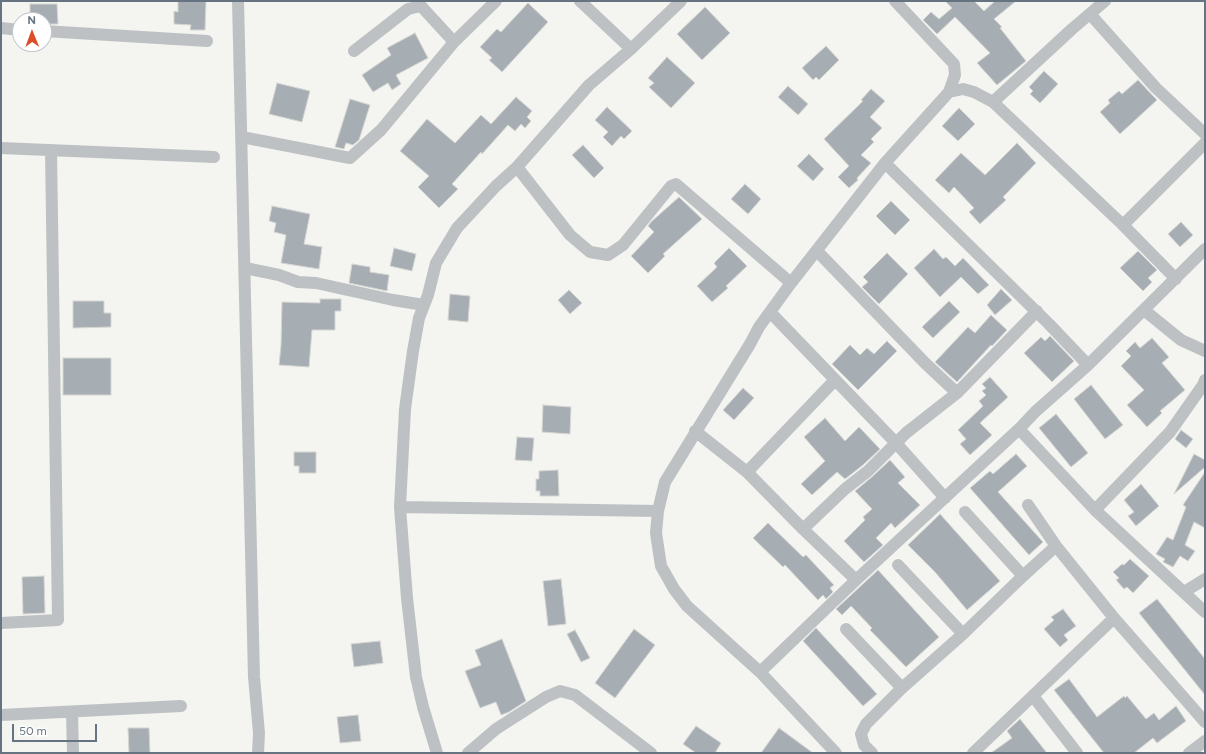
<!DOCTYPE html>
<html>
<head>
<meta charset="utf-8">
<style>
	body { margin:0 }
	#map { position:relative; width:1206px; height:754px; overflow:hidden; background:#f4f4f0; font-family:Figtree,sans-serif }
	canvas { display:block }
	.frame { position:absolute; inset:0; border:2px solid #657480; pointer-events:none }
	.north { position:absolute; left:12px; top:12px; width:40px; height:40px; box-sizing:border-box; background:#fff; border:1px solid #c1c7cc; border-radius:50%; rotate:359deg; font-size:11px; font-weight:700; line-height:16px; text-align:center; color:#657480 }
	.north::after { content:''; display:block; margin:auto; width:14px; height:18px; background:#da4f2b; clip-path:polygon(50% 0,100% 100%,50% 72%,0 100%) }
	.scale { position:absolute; left:12px; top:724px; width:85px; height:18px; box-sizing:border-box; border:2px solid #657480; border-top:0; padding-left:5px; font-size:12px; line-height:14px; white-space:nowrap; color:#657480; -webkit-text-stroke:3px #fff; paint-order:stroke }
</style>
</head>
<body>
<div id="map">
<canvas width="1206" height="754"></canvas>
<div class="frame"></div>
<div class="north">N</div>
<div class="scale">50 m</div>
</div>
<script>
const c = document.querySelector('canvas').getContext('2d');
c.lineJoin = 'round';
function fillPath(path, color) { c.fillStyle = color; c.fill(path, 'evenodd'); }
const poly = rows => new Path2D(rows.map(r => 'M' + r).join(''));
function strokePath(path, color, width, dash) { c.strokeStyle = color; c.lineWidth = width; c.lineCap = dash ? 'butt' : 'round'; c.setLineDash(dash || []); c.stroke(path); }
const building = poly([
	[178,1,206,1,205,30,190,30,191,25,174,24,174,11,178,12,178,1],
	[945,1,974,1,984,11,995,1,1016,1,994,19,1002,27,1000,28,1026,61,997,85,977,63,990,53,955,17,937,34,923,20,931,12,939,19,952,8,945,1],
	[528,3,548,22,502,72,489,60,492,58,480,47,497,29,501,32,528,3],
	[30,4,57,4,58,24,44,24,44,20,30,20,30,4],
	[705,7,730,33,702,60,677,34,705,7],
	[415,33,428,58,396,75,401,84,392,90,388,83,373,92,362,75,391,55,387,48,415,33],
	[826,46,839,60,819,80,816,77,813,80,802,68,826,46],
	[667,57,695,83,671,108,649,87,654,83,648,78,667,57],
	[1044,71,1058,84,1040,103,1030,94,1033,91,1029,87,1044,71],
	[1138,80,1157,100,1120,134,1100,112,1110,103,1108,100,1119,91,1122,94,1138,80],
	[277,83,310,91,302,122,269,114,277,83],
	[788,86,808,104,798,115,778,97,788,86],
	[871,89,885,101,870,117,882,128,871,139,874,142,861,155,871,163,857,178,858,180,849,188,838,177,849,166,824,139,863,101,861,100,871,89],
	[516,97,532,111,527,117,531,121,525,128,521,124,515,131,508,125,482,154,481,152,452,184,458,189,439,208,418,187,429,176,400,151,427,119,455,143,481,115,491,124,516,97],
	[350,99,370,105,359,140,353,145,346,143,344,149,335,147,350,99],
	[607,107,632,131,624,139,621,136,612,146,603,137,608,132,595,120,607,107],
	[959,108,975,124,958,141,942,126,959,108],
	[1017,143,1036,163,1003,197,1006,200,980,224,969,212,974,208,954,187,949,193,935,180,961,153,985,175,1017,143],
	[583,145,604,168,594,178,572,155,583,145],
	[809,154,824,169,813,181,797,166,809,154],
	[745,184,761,199,748,214,731,199,745,184],
	[679,197,702,219,663,254,665,256,648,273,631,256,654,232,648,226,651,222,679,197],
	[891,201,910,220,895,235,876,216,891,201],
	[272,206,310,214,304,244,322,247,319,269,281,263,286,235,274,232,276,223,269,221,272,206],
	[1181,222,1193,235,1180,247,1168,234,1181,222],
	[394,248,416,254,412,271,390,266,394,248],
	[729,248,747,266,726,286,728,288,712,302,697,286,717,267,714,263,729,248],
	[934,249,943,259,946,257,955,266,963,258,989,285,978,294,961,277,940,297,914,268,934,249],
	[1138,251,1157,270,1148,278,1152,282,1143,291,1120,268,1138,251],
	[887,253,908,274,879,304,862,287,868,282,863,277,887,253],
	[352,264,370,267,370,272,389,275,387,291,349,283,352,264],
	[1001,289,1012,300,995,315,987,305,1001,289],
	[569,290,582,303,570,314,558,300,569,290],
	[450,294,470,296,468,322,448,320,450,294],
	[320,299,341,299,341,311,335,311,335,330,312,330,309,367,279,365,281,345,282,302,320,303,320,299],
	[73,301,104,301,104,313,111,313,111,327,73,328,73,301],
	[949,301,960,312,933,338,922,327,949,301],
	[991,315,1007,330,992,346,991,345,957,382,935,362,968,327,975,333,991,315],
	[1050,336,1074,361,1052,382,1024,353,1041,337,1045,341,1050,336],
	[1152,338,1169,357,1162,363,1185,390,1160,411,1162,413,1147,427,1127,405,1144,390,1121,366,1131,356,1126,351,1135,342,1140,348,1152,338],
	[887,341,897,351,858,390,832,364,850,345,860,355,867,348,874,354,887,341],
	[63,358,111,358,111,395,63,395,63,358],
	[990,377,1008,397,980,423,992,435,970,455,960,444,966,439,958,430,983,406,979,401,986,395,982,391,986,388,982,384,990,377],
	[1091,385,1123,425,1105,439,1074,399,1091,385],
	[743,388,754,398,734,420,723,410,743,388],
	[543,405,571,407,570,434,542,432,543,405],
	[1056,414,1088,453,1071,467,1039,428,1056,414],
	[825,418,845,441,859,427,880,449,863,465,845,479,837,472,812,495,801,484,825,461,804,437,825,418],
	[1181,430,1193,439,1186,448,1175,439,1181,430],
	[517,437,534,438,532,461,515,460,517,437],
	[294,452,316,452,316,473,299,473,299,466,294,466,294,452],
	[1016,454,1027,466,998,492,1043,542,1029,555,970,488,990,471,993,474,1016,454],
	[1194,454,1205,460,1205,467,1174,494,1194,454],
	[890,460,905,477,898,483,920,505,895,528,891,523,876,538,883,545,864,562,844,541,865,520,863,517,872,509,855,491,873,476,890,460],
	[558,470,559,496,540,496,540,491,536,491,536,479,539,479,539,471,558,470],
	[1205,472,1205,528,1194,522,1185,545,1195,551,1188,561,1180,556,1173,567,1163,562,1165,559,1156,554,1167,537,1173,540,1186,507,1183,505,1205,472],
	[1141,484,1159,506,1136,526,1128,516,1134,512,1124,500,1141,484],
	[940,514,1000,581,967,610,935,572,908,545,940,514],
	[768,523,803,557,806,555,834,585,830,588,833,592,826,599,823,595,818,600,785,565,783,567,753,538,768,523],
	[1130,559,1149,576,1133,593,1127,587,1124,589,1116,580,1119,578,1113,572,1122,564,1124,565,1130,559],
	[878,570,939,637,906,667,870,630,872,628,851,606,842,615,836,609,878,570],
	[44,576,45,613,23,614,22,577,44,576],
	[561,579,566,624,548,626,543,581,561,579],
	[1157,599,1205,659,1205,695,1139,613,1157,599],
	[1063,609,1076,626,1064,635,1068,640,1060,647,1044,629,1054,620,1051,617,1063,609],
	[816,628,877,694,863,706,803,641,816,628],
	[634,629,655,645,615,698,595,683,634,629],
	[575,630,590,658,581,662,567,634,575,630],
	[502,639,526,701,509,712,501,715,496,702,480,708,465,671,481,665,475,650,502,639],
	[380,641,383,663,354,667,351,644,380,641],
	[1069,679,1097,717,1124,696,1125,698,1127,696,1146,719,1154,713,1159,720,1176,706,1186,721,1157,743,1153,738,1134,753,1104,753,1054,690,1069,679],
	[358,715,361,741,340,743,337,717,358,715],
	[1020,719,1047,753,991,753,1012,738,1007,731,1020,719],
	[696,726,721,743,715,753,696,753,683,744,696,726],
	[128,728,149,728,150,753,129,753,128,728],
	[779,728,813,753,761,753,779,728]
]);
fillPath(building, '#a7aeb3');
strokePath(building, '#d5d5d3', 1);
strokePath(poly([
	[238,1,254,677,259,733,258,753],
	[580,1,631,49],
	[895,1,954,64,955,75,949,92],
	[1090,14,1156,88,1205,134],
	[1,28,20,30],
	[44,31,207,41],
	[354,51,408,9,421,6,454,42],
	[993,102,1072,29,1105,1],
	[242,137,350,158,381,130,454,42,496,1],
	[1,148,214,157],
	[885,163,949,92,963,89,974,92,993,102,1123,225,1176,279],
	[517,167,570,235,590,252,608,255,623,245,671,186,676,184,791,283,885,163,1049,324,1088,365],
	[1123,225,1205,143],
	[817,251,925,363,957,393],
	[245,268,279,275,298,282,316,283,393,300,424,305],
	[791,283,759,327,750,344,665,482,658,511,656,533,661,566,674,589,687,606,760,672,836,753],
	[1144,310,1181,340,1205,351],
	[770,312,896,443,945,498],
	[1019,429,1095,510,1205,612],
	[695,431,747,472,803,529,856,580],
	[747,472,835,380],
	[1028,505,1056,546,1114,618,1205,722],
	[400,507,658,511],
	[1095,510,1170,432,1203,385,1205,380],
	[965,512,1023,576],
	[803,529,845,489,868,471,906,433,957,393,1037,311],
	[898,565,963,634],
	[1184,592,1205,579],
	[1,623,58,620,51,150],
	[846,629,902,688],
	[760,672,856,580,1019,429,1035,412,1088,365,1205,249],
	[1033,696,1077,753],
	[72,712,73,753],
	[1,715,181,706],
	[437,753,423,707,416,677,407,598,400,507,405,409,413,351,419,318,428,295,436,263,457,228,496,186,517,167,589,85,631,49,681,1],
	[468,753,496,729,546,697,560,691,575,695,651,753],
	[872,753,864,745,861,734,866,724,902,688,963,634,1023,576,1056,546],
	[973,753,1114,618],
	[1189,753,1205,741]
]), '#bdc1c4', 12);
</script>
</body>
</html>
